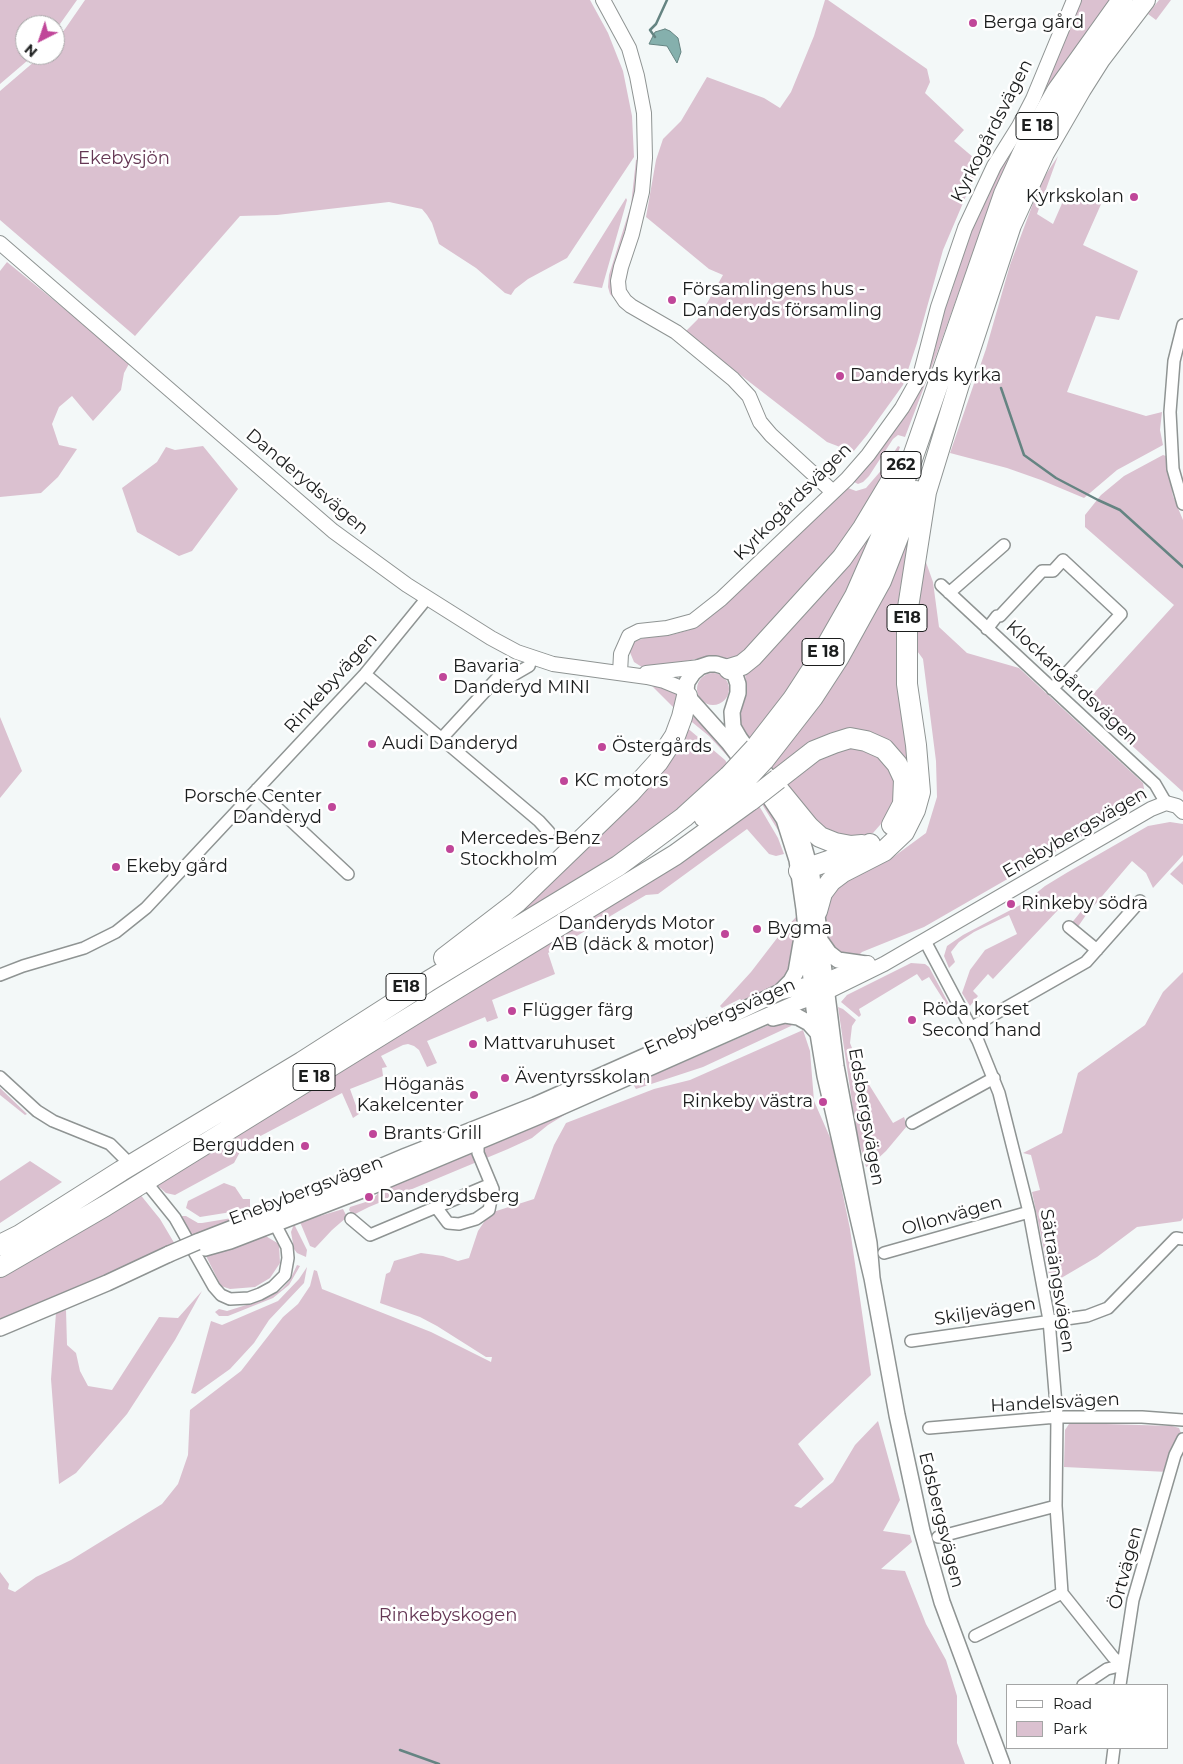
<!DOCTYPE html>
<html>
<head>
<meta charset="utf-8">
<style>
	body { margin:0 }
	#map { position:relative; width:1183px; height:1764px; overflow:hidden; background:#f3f8f8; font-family:Montserrat,sans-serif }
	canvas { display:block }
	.legend { position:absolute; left:1006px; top:1684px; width:162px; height:65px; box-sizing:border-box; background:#fff; border:1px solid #a4a5a5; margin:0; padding:6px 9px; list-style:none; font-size:15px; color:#1b1d1d }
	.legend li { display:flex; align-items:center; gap:10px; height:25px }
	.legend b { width:25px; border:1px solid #a4a5a5 }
	.north { position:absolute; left:15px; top:15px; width:50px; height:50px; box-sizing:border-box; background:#fff; border:1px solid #a4a5a5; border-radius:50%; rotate:221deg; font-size:14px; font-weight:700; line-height:20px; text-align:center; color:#1b1d1d }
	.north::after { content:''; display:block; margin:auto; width:18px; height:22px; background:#c04699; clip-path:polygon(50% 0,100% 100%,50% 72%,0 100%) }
</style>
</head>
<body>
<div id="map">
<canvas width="1183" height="1764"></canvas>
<ul class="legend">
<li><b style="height:6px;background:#fff"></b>Road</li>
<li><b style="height:14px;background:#dbc1d0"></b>Park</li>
</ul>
<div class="north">N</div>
</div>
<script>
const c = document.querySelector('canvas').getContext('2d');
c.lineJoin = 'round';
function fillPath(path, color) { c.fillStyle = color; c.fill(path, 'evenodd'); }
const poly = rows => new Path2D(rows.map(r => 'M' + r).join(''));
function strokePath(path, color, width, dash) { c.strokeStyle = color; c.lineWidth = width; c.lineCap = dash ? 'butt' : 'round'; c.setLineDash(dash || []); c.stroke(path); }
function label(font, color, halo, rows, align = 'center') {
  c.font = font + ' Montserrat,sans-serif'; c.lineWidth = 5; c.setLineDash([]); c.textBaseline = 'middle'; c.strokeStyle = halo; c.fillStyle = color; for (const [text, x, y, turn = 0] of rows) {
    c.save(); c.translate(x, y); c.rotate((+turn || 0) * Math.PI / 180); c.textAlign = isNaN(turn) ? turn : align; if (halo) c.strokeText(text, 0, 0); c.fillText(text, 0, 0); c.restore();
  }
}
fillPath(poly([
	[0,0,77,0,55,31,55,25,25,25,25,55,34,55,0,84],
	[85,0,590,0,608,33,623,71,632,116,634,157,567,258,528,279,515,289,511,295,505,293,476,268,439,244,432,223,427,215,422,209,389,202,277,215,240,216,135,336,0,220,0,91,42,55,55,55,55,41,65,29],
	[825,0,828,0,927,69,930,82,925,93,964,130,954,141,980,163,943,250,917,343,903,385,867,435,853,452,827,442,685,332,698,319,723,275,709,269,646,217,656,160,663,139,681,121,707,77,764,98,780,108,791,92,814,36],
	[1079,0,1112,0,1072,52,1054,78,1018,144,982,227,937,353,905,437,898,435,893,439,869,476,863,482,858,484,854,482,927,375,936,346,935,339,947,297,952,290,955,280,954,272,982,199],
	[1159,0,1171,0,1156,20,1148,14],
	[1058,156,1037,214,1053,224,1067,192,1102,202,1083,245,1138,271,1119,320,1096,316,1067,392,1146,416,1162,412,1160,430,1163,445,1117,470,1084,498,1041,480,1007,468,950,453,986,349,1010,265,1041,182],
	[640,159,637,196,617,301,610,294,608,287,609,275,631,205,636,160],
	[626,198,627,200,602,288,573,283],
	[7,262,130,362,124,373,121,390,93,421,72,396,59,407,52,424,59,445,77,449,58,477,41,493,0,497,0,271],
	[203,446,238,489,192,551,179,556,137,532,122,488,157,462,166,447,175,450],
	[898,446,900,447,896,458,869,508,843,546,769,631,735,658,727,659,717,657,707,657,645,669,634,662,629,650,634,642,644,638,671,635,689,630,703,622,848,488,856,491,866,488,885,466],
	[1163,455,1166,456,1173,496,1183,520,1183,792,1085,703,1174,605,1085,527,1085,515,1101,495,1124,476],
	[886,499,860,565,818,643,796,681,748,740,739,726,739,718,747,692,745,673],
	[913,519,899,595,896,666,901,711,911,769,880,739,774,772,768,765],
	[922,551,933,582,939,627,967,653,1019,668,1143,783,1145,794,1138,804,924,927,862,952,858,956,833,952,827,941,823,916,827,898,839,884,892,858,926,833,937,797,936,761,923,659,915,648,916,621],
	'697 689a16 16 0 1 1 32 0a16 16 0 1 1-32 0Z',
	[652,686,672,690,679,696,678,712],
	[689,713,720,740,755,784,785,836,781,835,752,788,731,760,709,736,687,718],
	[0,717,22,771,0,798],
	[685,726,725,760,729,766,701,792,611,860,480,943],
	[856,747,870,751,886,763,897,781,896,799,887,817,873,833,848,839,816,825,782,782,822,753],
	[758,804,778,838,784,854,776,856,769,854,747,829,658,894,646,895,548,953,555,974,492,1000,498,1018,487,1022,485,1017,427,1041,437,1063,427,1067,419,1050,414,1046,408,1044,403,1045,381,1056,387,1067,382,1068,383,1076,350,1089,359,1114,353,1118,342,1093,251,1141,241,1150,234,1163,175,1195,166,1193,156,1184,697,852],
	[1170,822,1183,824,1183,855,1153,888,1146,873,1132,861,1086,915,1075,931,1070,925,1087,904,1074,893,993,979,988,974,973,991,978,996,970,1006,962,993,970,970,985,950,1017,934,1009,915,974,932,959,942,951,952,955,962,949,968,944,956,947,946,963,935,1024,903,1045,886,1068,872,1148,826],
	[1183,861,1183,885,1170,874],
	[797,916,796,958,781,985,745,1004,740,999,722,1008,720,1006,751,972,781,933],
	[911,963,925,964,929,967,951,1008,946,1012,948,1007,929,977,922,981,917,974,859,1009,861,1015,859,1017,841,1002,847,995],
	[1183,972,1183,1218,1181,1221,1137,1227,1097,1257,1051,1284,1032,1192,1040,1190,1031,1155,1023,1153,1062,1133,1078,1073,1145,1025,1163,992],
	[838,1007,843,1009,856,1020,852,1026,850,1043,854,1053,858,1052,860,1055,853,1059,893,1123,904,1117,907,1126,886,1151,871,1165,866,1167,857,1135],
	[778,1021,795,1021,791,1026,703,1067,636,1089,633,1084],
	[803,1030,810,1051,814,1101,832,1142,850,1229,871,1375,798,1444,824,1479,794,1506,801,1508,833,1482,855,1445,878,1421,900,1500,883,1531,910,1535,912,1542,881,1569,905,1571,926,1624,946,1660,957,1696,957,1743,965,1764,0,1764,0,1572,9,1584,8,1589,15,1592,36,1577,71,1560,162,1504,178,1484,188,1455,190,1410,241,1371,283,1317,298,1304,310,1286,314,1270,317,1271,322,1289,431,1332,491,1362,492,1357,486,1357,437,1326,420,1317,380,1303,386,1274,390,1272,394,1261,421,1253,443,1256,458,1261,469,1258,478,1231,490,1213,534,1199,554,1145,566,1123,654,1089,690,1080],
	[0,1088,27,1114,25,1115,0,1095],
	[566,1112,566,1114,548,1125,532,1138,508,1149,369,1207,353,1215,349,1210,350,1207,372,1200,381,1190],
	[30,1161,62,1182,0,1223,0,1181],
	[224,1183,235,1187,243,1199,250,1199,250,1209,200,1217,186,1208,188,1201],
	[139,1193,160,1219,176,1246,0,1321,0,1277],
	[343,1209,347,1217,332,1230,317,1246,315,1248,310,1246,300,1222],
	[250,1215,194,1238,181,1218,182,1216,186,1216,198,1223,202,1223],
	[294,1224,307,1250,306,1257,297,1253,294,1249,291,1232],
	[264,1235,279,1244,280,1263,270,1278,255,1287,230,1289,221,1286,206,1256,242,1241],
	[297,1265,300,1266,289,1285,273,1298,228,1316,219,1316,215,1312,219,1309,227,1311,256,1302,271,1296,282,1289,290,1280],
	[307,1267,304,1283,269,1320,254,1343,230,1369,195,1394,191,1393,211,1321,222,1325,278,1301,299,1279],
	[202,1291,175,1340,127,1414,76,1473,59,1484,51,1379,56,1313,66,1310,67,1345,76,1353,80,1371,88,1386,112,1390,159,1317,178,1318],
	[1073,1423,1172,1426,1179,1428,1181,1433,1168,1472,1064,1467,1065,1430,1069,1424]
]), '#dbc1d0');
const water = poly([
	[665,29,670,31,678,38,681,52,677,63,667,46,649,44,655,32,665,29]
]);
fillPath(water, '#85b0ad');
strokePath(water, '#658482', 1);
strokePath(poly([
	[655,37,650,30,656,24,667,0],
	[1001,388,1024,455,1056,478,1098,500,1120,510,1183,567],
	[400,1750,439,1764]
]), '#658482', 2.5);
const minor = poly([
	[1183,325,1174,361,1170,412,1173,469,1183,504],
	[941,585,1155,784,1166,803],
	[949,593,1004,545],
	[987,629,997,616,1000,616,1042,571,1053,571,1063,560,1121,614,1052,689],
	[365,674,539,821,549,832],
	[442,738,501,674,510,677,529,666,532,657],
	[257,789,348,874],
	[1069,927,1097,950],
	[925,941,978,1041,999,1093,1029,1212,1049,1320,1057,1417,1056,1506,1062,1593,1113,1657,1123,1665,1120,1685],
	[0,975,23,966,84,948,116,932,146,908,365,674,427,598],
	[972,1027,1086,962,1140,901],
	[0,1077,37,1111,53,1121,110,1144,125,1159],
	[912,1123,994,1078],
	[150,1187,175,1218,214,1287,221,1295,230,1299,249,1298,260,1294,273,1287,285,1275,288,1258,287,1247,275,1224],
	[436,1207,448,1223,459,1224,476,1219,489,1210,493,1189,478,1153,478,1142],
	[351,1219,370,1235,491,1184],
	[884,1253,1029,1212],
	[911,1341,1087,1316,1108,1308,1176,1238,1183,1239],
	[929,1428,1057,1417,1142,1417,1183,1420],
	[938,1537,1056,1506],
	[975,1636,1062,1593],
	[1083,1685,1107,1669,1123,1665,1133,1600,1175,1455,1183,1439],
	[1112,1764,1114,1748]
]);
const tertiary = poly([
	[603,0,629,48,637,76,644,113,645,158,642,192,632,234,621,267,618,281,619,292,625,301,631,306,676,332,733,379,749,396,760,422,771,435,833,492],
	[0,243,333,531,407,585,491,638,517,652,553,664,647,677,664,681,686,690],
	[620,673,621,654,629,636,639,631,667,628,693,621,721,599,847,479,868,455,902,408,920,376,938,307,965,228,994,166,1019,126,1033,99,1074,0],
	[646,673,700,667],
	[826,980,868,963],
	[827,992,884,964,1151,809,1166,803,1177,806,1183,812]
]);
const secondary = poly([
	[778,790,740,739,733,727,732,712,738,693,738,684,735,675,726,667,716,664,709,664,700,667,693,673,687,682,686,690,687,696,729,743,768,795,784,819,797,860,804,909,814,1009,825,1076,872,1278,897,1415,922,1531,942,1602,1002,1764],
	[789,811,802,840,812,876,836,1066,869,1243,872,1278],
	[822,943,829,953,838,960,866,964],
	[780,992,791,981,796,972,801,943],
	[773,1018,785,1015,798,1017,809,1023,817,1032],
	[197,1242,269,1214,406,1156,535,1105,661,1049,780,992,819,982],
	[205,1248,230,1241,370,1187,556,1109,796,1003,821,994],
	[0,1328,107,1283,169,1254]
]);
const motorway = poly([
	[729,669,742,665,752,657,842,558,863,528,899,468],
	[755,748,793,699,819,659,855,596,901,491,1004,194,1026,146,1057,91,1122,0],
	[764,760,813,697,839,657,881,581,916,491],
	[778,779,814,751,834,743,850,738,866,741,884,749,897,764,904,779,903,804,892,825],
	[778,789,809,827,820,837,835,843,851,846,862,845],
	[704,817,739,787],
	[799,871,855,852,870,844],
	[817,911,822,893,831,881,843,872,884,851,904,832,915,810,920,792,916,745,907,684,907,614,926,492,964,368,1011,225,1044,153,1081,89,1100,59,1145,0],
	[444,958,517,902,630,793,658,762,675,736,682,717,687,696],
	[0,1245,20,1235,121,1171,302,1062,427,982,618,866,684,817,729,776],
	[0,1267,105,1206,441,998,675,855,751,800]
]);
strokePath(minor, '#8f9493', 14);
strokePath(tertiary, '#8f9493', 16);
strokePath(secondary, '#8f9493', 18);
strokePath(motorway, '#8f9493', 22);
strokePath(minor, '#fff', 11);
strokePath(tertiary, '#fff', 14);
strokePath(secondary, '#fff', 15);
strokePath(motorway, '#fff', 20);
const secondaryBridge = poly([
	[169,1254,197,1242]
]);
const motorwayBridge = poly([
	[729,776,755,748],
	[739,787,764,760],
	[751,800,778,779]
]);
strokePath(secondaryBridge, '#8f9493', 18, []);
strokePath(motorwayBridge, '#8f9493', 22, []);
strokePath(secondaryBridge, '#fff', 15);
strokePath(motorwayBridge, '#fff', 20);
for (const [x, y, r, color] of [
	[973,23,5,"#c04699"],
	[1134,197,5,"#c04699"],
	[672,300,5,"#c04699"],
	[840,376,5,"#c04699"],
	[443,677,5,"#c04699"],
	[372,744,5,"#c04699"],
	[602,747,5,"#c04699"],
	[564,781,5,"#c04699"],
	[332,807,5,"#c04699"],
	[450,849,5,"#c04699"],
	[116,867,5,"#c04699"],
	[1011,904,5,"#c04699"],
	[757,929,5,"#c04699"],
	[725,934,5,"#c04699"],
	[512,1011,5,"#c04699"],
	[912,1020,5,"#c04699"],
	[473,1044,5,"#c04699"],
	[505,1078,5,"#c04699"],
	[474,1095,5,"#c04699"],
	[823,1102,5,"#c04699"],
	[373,1134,5,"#c04699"],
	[305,1146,5,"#c04699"],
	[369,1197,5,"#c04699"]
]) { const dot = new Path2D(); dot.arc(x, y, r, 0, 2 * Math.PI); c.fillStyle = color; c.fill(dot); strokePath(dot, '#fff', 2); }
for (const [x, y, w] of [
	[1037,126,42],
	[901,465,40],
	[907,618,40],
	[823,652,42],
	[406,987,40],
	[314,1077,42]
]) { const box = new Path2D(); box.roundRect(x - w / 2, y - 13.5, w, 27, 4); c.fillStyle = '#fff'; c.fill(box); strokePath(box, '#1b1d1d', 1); }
label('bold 16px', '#1b1d1d', null, [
	["E 18",1037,126],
	["262",901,465],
	["E18",907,618],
	["E 18",823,652],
	["E18",406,987],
	["E 18",314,1077]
]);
label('18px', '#1b1d1d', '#fff', [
	["Berga gård",983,23],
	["Kyrkskolan",1124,197,"right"],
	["Församlingens hus -",682,290],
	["Danderyds församling",682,311],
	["Danderyds kyrka",850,376],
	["Bavaria",453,667],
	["Danderyd MINI",453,688],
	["Audi Danderyd",382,744],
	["Östergårds",612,747],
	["KC motors",574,781],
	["Porsche Center",322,797,"right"],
	["Danderyd",322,818,"right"],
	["Mercedes-Benz",460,839],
	["Stockholm",460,860],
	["Ekeby gård",126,867],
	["Rinkeby södra",1021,904],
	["Danderyds Motor",715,924,"right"],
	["AB (däck & motor)",715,945,"right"],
	["Bygma",767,929],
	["Röda korset",922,1010],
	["Second hand",922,1031],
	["Flügger färg",522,1011],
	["Mattvaruhuset",483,1044],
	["Äventyrsskolan",515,1078],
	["Höganäs",464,1085,"right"],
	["Kakelcenter",464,1106,"right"],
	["Rinkeby västra",813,1102,"right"],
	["Brants Grill",383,1134],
	["Bergudden",295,1146,"right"],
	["Danderydsberg",379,1197]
], 'left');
label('18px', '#1b1d1d', '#fff', [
	["Kyrkogårdsvägen",992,131,-63],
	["Danderydsvägen",307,482,40],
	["Kyrkogårdsvägen",793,502,-45],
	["Rinkebyvägen",331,683,-48],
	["Klockargårdsvägen",1072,683,43],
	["Enebybergsvägen",1075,833,-30],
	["Enebybergsvägen",720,1017,-24],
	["Edsbergsvägen",866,1117,80],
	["Enebybergsvägen",306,1191,-21],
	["Ollonvägen",952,1216,-16],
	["Sätraängsvägen",1057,1281,81],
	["Skiljevägen",985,1312,-9],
	["Handelsvägen",1055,1403,-3],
	["Edsbergsvägen",941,1520,76],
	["Örtvägen",1126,1568,-75]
]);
label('18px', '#653754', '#fff', [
	["Ekebysjön",124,159],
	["Rinkebyskogen",448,1616]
]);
</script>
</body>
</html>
